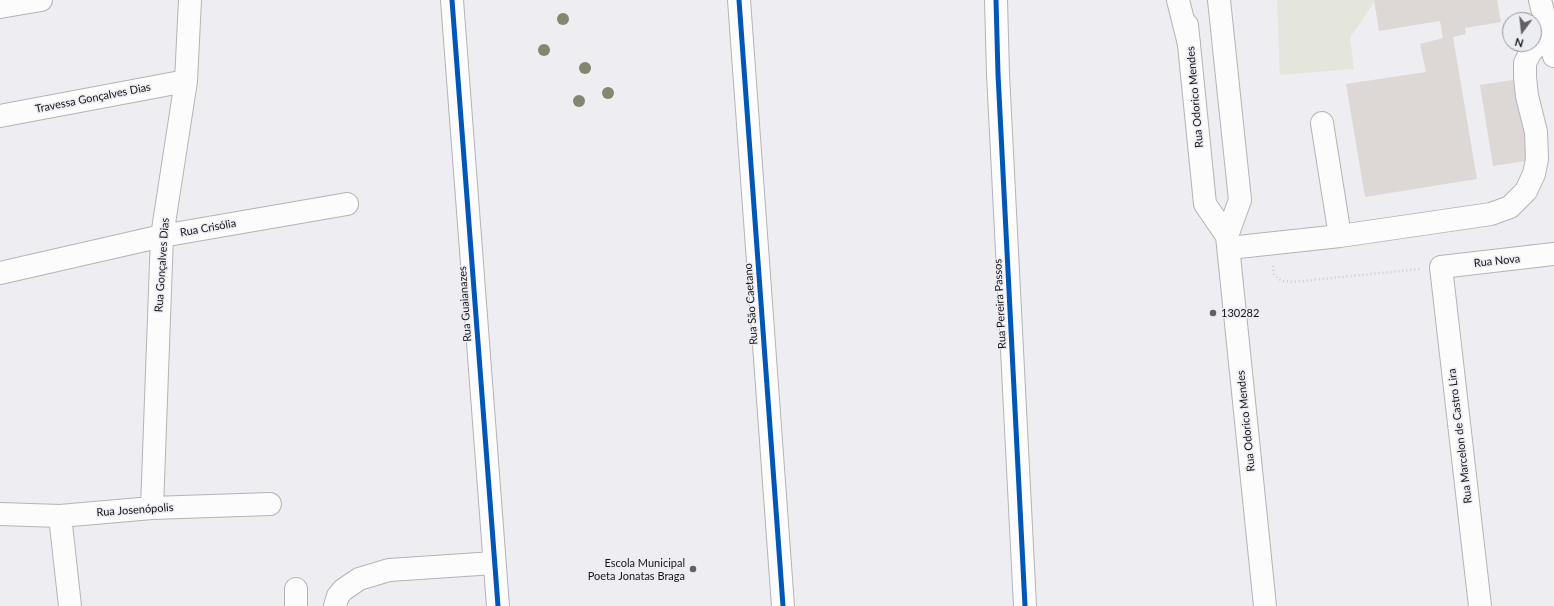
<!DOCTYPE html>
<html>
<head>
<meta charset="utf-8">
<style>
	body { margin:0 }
	#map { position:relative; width:1554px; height:606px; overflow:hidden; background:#ededf2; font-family:Lato,sans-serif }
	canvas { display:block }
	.north { position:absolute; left:1502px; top:12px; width:40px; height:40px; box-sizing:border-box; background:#ececf3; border:1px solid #96969b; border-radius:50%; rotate:195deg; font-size:11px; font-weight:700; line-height:16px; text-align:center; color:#151517 }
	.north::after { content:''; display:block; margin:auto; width:14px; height:18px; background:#616164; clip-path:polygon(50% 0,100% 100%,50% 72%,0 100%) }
</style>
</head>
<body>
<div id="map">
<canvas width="1554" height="606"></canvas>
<div class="north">N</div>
</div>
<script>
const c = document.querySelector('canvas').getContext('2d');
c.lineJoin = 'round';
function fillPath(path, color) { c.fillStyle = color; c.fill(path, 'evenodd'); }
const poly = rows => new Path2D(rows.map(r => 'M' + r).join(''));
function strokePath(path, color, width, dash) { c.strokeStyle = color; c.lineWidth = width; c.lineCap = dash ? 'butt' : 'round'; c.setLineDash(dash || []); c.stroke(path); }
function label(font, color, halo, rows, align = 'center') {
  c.font = font + ' Lato,sans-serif'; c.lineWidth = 3; c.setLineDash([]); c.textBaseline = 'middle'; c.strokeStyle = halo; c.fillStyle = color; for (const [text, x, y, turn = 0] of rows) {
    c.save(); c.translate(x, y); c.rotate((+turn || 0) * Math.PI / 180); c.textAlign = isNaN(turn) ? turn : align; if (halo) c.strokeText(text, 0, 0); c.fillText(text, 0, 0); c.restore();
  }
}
fillPath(poly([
	[1277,0,1374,0,1374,2,1350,38,1354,69,1280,75]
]), '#e4e5db');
fillPath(poly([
	[1374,0,1497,0,1501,22,1465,28,1466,34,1453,37,1477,179,1365,197,1346,84,1426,72,1420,44,1443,38,1440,21,1379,31],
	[1518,79,1531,160,1493,166,1480,85]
]), '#ddd8d6');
const minor = poly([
	[452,0,498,606],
	[739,0,783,606],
	[996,0,998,74,1025,606],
	[1540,0,1554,56],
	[0,7,41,0],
	[0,116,186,81],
	[1322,123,1340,236],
	[1229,248,1340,236,1491,214,1510,207,1526,191,1534,174,1537,159,1536,132,1527,96,1525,77,1525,63,1530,53,1538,44,1550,38],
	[0,273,162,236,347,204],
	[152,508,162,236,186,81,190,0],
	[0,514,60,516,152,508,270,504],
	[60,516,70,606],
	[296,589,296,606],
	[335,606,338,596,343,590,359,579,389,570,494,563],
	[1480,606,1441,267,1554,254]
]);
const major = poly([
	[1219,0,1240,200,1227,236,1265,606],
	[1187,25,1205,204,1227,236]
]);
const highway = poly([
	[1178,0,1189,44]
]);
strokePath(minor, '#b4b4b7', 24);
strokePath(major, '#b4b4b7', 24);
strokePath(highway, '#b4b4b7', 24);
strokePath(poly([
	[1273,266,1274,275,1282,281,1293,282,1420,269]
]), '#cecece', 2.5, [1, 3]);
strokePath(minor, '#fcfcfd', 22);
strokePath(major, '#fcfcfd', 22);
strokePath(highway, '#fcfcfd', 22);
strokePath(poly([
	[452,0,498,606],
	[739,0,783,606],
	[996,0,998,74,1025,606]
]), '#0057b8', 5);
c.fillStyle = '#848671';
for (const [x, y] of [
	[563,19],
	[544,50],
	[585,68],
	[608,93],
	[579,101]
]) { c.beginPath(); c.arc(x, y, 6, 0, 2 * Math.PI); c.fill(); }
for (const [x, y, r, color] of [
	[1213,313,4,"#616164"],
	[693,569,4,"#616164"]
]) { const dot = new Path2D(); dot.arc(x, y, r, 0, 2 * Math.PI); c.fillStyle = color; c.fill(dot); strokePath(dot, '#ececf3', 1.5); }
label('11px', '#151517', '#ececf3', [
	["Rua Odorico Mendes",1195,97,-95],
	["Travessa Gonçalves Dias",93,98,-11],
	["Rua Crisólia",208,228,-10],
	["Rua Nova",1497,261,-6],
	["Rua Gonçalves Dias",162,265,-86],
	["Rua Guaianazes",465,304,-94],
	["Rua São Caetano",751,304,-94],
	["Rua Pereira Passos",1000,304,-93],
	["Rua Odorico Mendes",1246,421,-96],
	["Rua Marcelon de Castro Lira",1460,436,-97],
	["Rua Josenópolis",135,510,-4]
]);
label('11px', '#151517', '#ececf3', [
	["130282",1221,313],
	["Escola Municipal",685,563,"right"],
	["Poeta Jonatas Braga",685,576,"right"]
], 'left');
</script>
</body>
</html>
